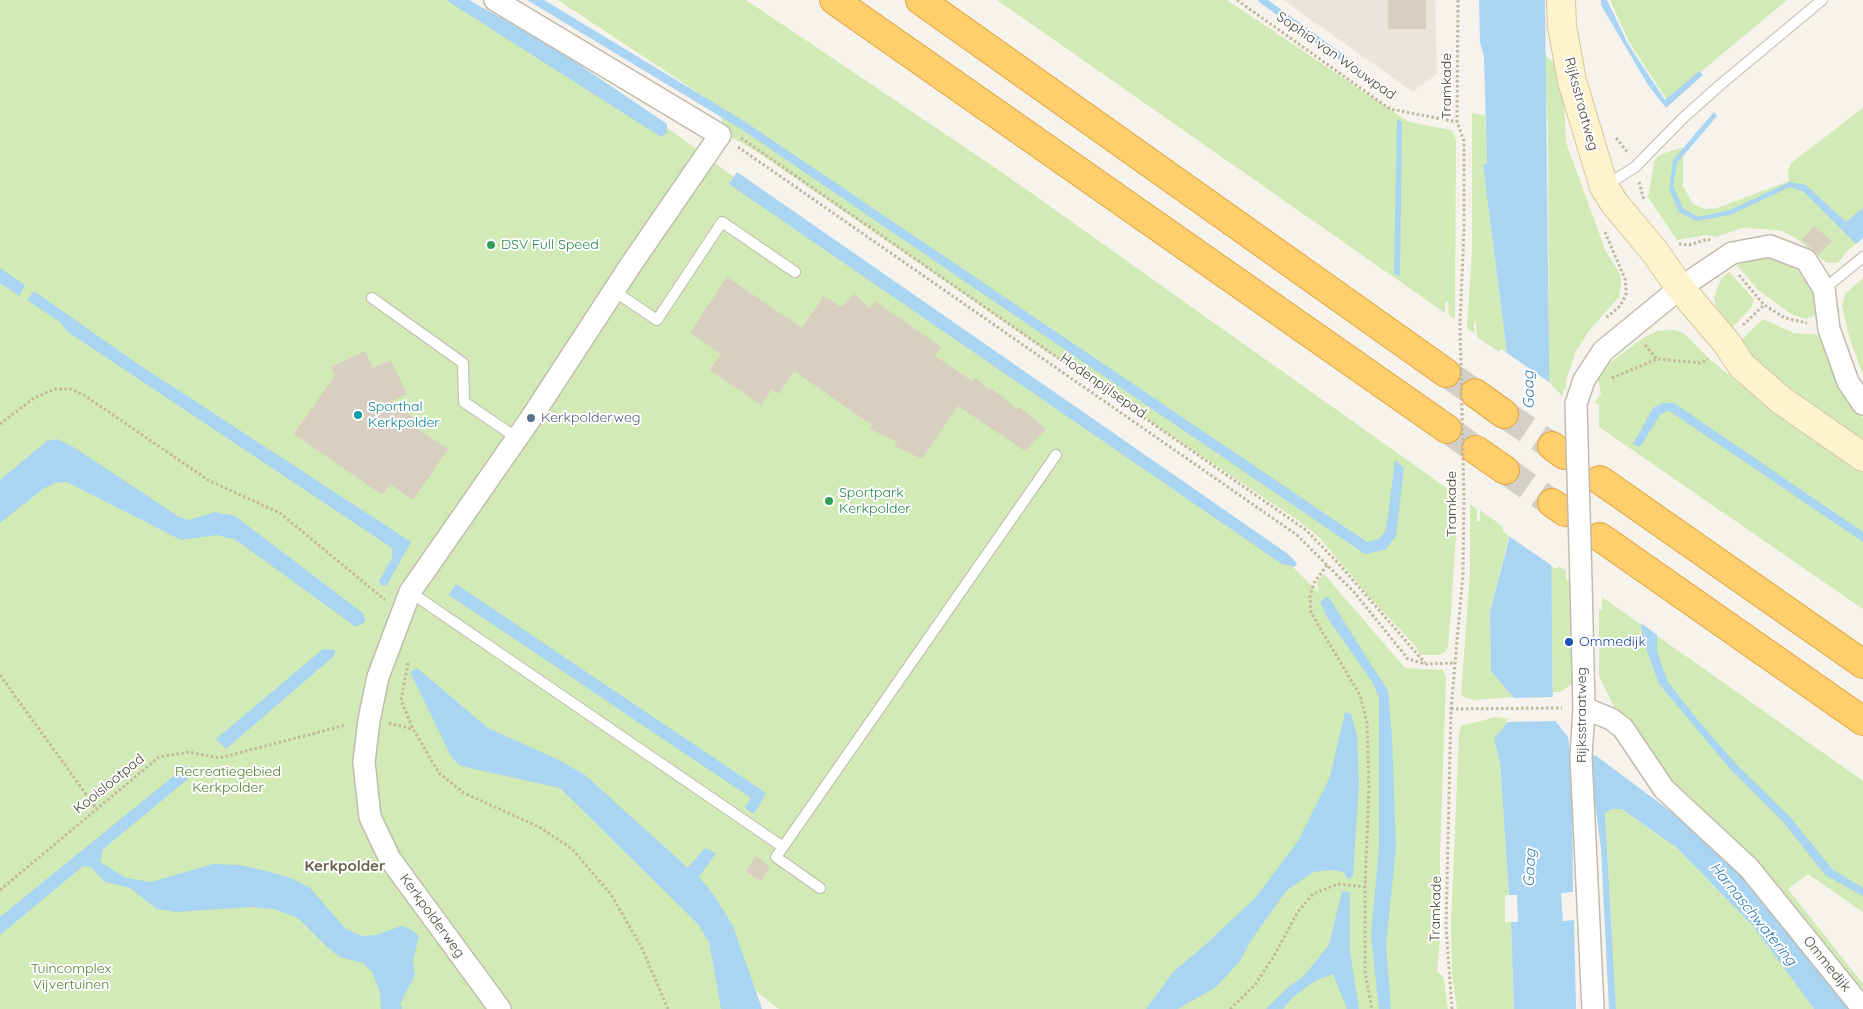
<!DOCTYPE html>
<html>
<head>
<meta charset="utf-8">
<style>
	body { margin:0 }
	canvas { display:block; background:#f6f3ec }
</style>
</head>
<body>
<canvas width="1863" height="1009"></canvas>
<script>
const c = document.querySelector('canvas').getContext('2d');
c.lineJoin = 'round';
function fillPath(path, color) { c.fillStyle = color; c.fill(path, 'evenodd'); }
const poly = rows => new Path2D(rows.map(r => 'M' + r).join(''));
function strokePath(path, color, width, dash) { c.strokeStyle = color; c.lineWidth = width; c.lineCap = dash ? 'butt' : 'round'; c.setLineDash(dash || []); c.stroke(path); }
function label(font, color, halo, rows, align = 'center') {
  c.font = font + ' Quicksand,sans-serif'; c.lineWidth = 4; c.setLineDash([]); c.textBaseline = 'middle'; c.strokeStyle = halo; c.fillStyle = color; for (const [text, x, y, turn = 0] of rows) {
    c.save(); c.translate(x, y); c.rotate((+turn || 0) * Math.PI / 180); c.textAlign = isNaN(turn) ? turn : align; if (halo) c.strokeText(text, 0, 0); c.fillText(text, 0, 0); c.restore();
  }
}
fillPath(poly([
	[1283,0,1435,0,1437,74,1413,92]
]), '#eae5da');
fillPath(poly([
	[0,0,453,0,666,127,788,217,1291,565,1318,592,1317,582,1324,574,1405,668,1443,670,1446,679,1440,855,1440,941,1437,972,1442,975,1444,980,1448,1009,779,1009,756,991,762,1009,0,1009],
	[558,0,746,0,1003,173,1448,489,1449,502,1458,502,1451,612,1448,645,1446,651,1440,655,1420,655,1416,647,1365,592,1319,537,1299,521,1131,409,759,153,726,134,719,111,709,100],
	[997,0,1227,0,1409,122,1451,130,1456,139,1455,319,1449,315,1448,302,1445,302,1445,313],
	[1610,0,1787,0,1667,100,1629,42],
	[1544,54,1556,64,1564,99,1566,142,1606,252,1620,274,1621,283,1619,297,1589,331,1575,353,1566,381,1566,389,1563,389,1563,397,1549,382,1548,128],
	[1863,108,1863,238,1847,251,1838,263,1827,263,1797,239,1782,231,1765,229,1742,228,1716,237,1706,235,1677,240,1648,197,1655,159,1662,154,1683,147,1683,186,1693,204,1705,209,1717,208,1789,181,1788,171,1791,163],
	[1472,113,1485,115,1487,163,1483,165,1507,353,1501,349,1499,352,1477,337,1476,322,1474,323,1474,333,1467,328,1472,251],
	[1760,257,1786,263,1804,275,1813,286,1821,313,1806,319,1791,314,1758,290,1737,265],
	[1729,272,1754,299,1751,308,1728,332,1717,316,1714,297,1721,279],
	[1863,278,1863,375,1849,336,1842,305,1845,294],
	[1763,319,1794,333,1823,335,1849,401,1863,418,1863,440,1784,385,1758,363,1738,343],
	[1674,330,1685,334,1706,356,1765,405,1863,472,1863,609,1599,427,1599,405,1595,402,1601,394,1598,378,1604,367,1643,338,1657,331],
	[1470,504,1477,509,1477,521,1480,521,1480,510,1502,526,1503,531,1509,536,1490,612,1491,671,1513,697,1473,700,1464,697,1461,694,1470,572],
	[1551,566,1556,569,1559,566,1566,571,1566,580,1569,580,1572,684,1560,692,1553,692],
	[1602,597,1863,781,1863,912,1808,874,1788,889,1863,984,1863,1004,1668,785,1615,709,1599,676,1599,610,1602,610],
	[1496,717,1511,719,1494,738,1500,763,1509,895,1505,896,1505,922,1511,922,1514,1009,1457,1009,1452,974,1451,924,1459,733,1461,726],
	[1612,809,1622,809,1677,848,1754,927,1814,1009,1616,1009,1605,812]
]), '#d2eab5');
fillPath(poly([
	[446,0,469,0,553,47,667,124,667,133,661,137],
	[527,0,544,0,744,121,1367,542,1379,539,1386,530,1395,460,1404,468,1396,536,1385,550,1365,554,741,129],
	[1479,0,1545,0,1553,718,1568,737,1571,758,1591,757,1595,755,1693,828,1744,873,1851,1009,1814,1009,1754,927,1677,848,1622,809,1612,809,1605,813,1616,1009,1609,1009,1601,848,1593,790,1572,791,1573,892,1561,893,1563,921,1574,920,1576,1009,1514,1009,1511,922,1518,922,1517,895,1509,895,1500,763,1494,738,1511,719,1513,697,1491,671,1490,612,1509,539,1507,353,1483,165,1487,163,1484,56,1480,43],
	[1601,0,1607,0,1628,44,1665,100,1699,71,1703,75,1666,108,1648,85,1601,5],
	[1714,112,1717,116,1677,163,1673,186,1683,208,1698,217,1730,210,1790,182,1806,185,1846,222,1863,208,1863,238,1856,244,1804,192,1790,187,1730,215,1696,221,1679,212,1669,189,1673,160],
	[1397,119,1402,122,1400,276,1394,274],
	[737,172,1288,554,1297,563,1295,567,1282,564,729,184],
	[0,268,25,285,19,296,0,283],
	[34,291,135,362,411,542,387,585,382,586,379,581,392,558,392,548,68,332,60,322,27,300],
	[1663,403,1674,403,1863,532,1863,542,1671,412,1667,411,1660,415,1640,447,1633,444,1653,408],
	[57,439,75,448,179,517,189,520,215,512,235,516,364,614,365,622,356,627,236,540,217,535,181,540,67,482,55,483,43,489,0,523,0,480,47,441],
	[456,584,766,793,754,814,745,808,751,798,449,595],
	[1328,596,1388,691,1392,736,1396,848,1386,944,1391,1009,1379,1009,1371,935,1379,849,1379,697,1372,682,1327,617,1320,602],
	[1641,623,1657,635,1657,651,1668,682,1697,719,1737,765,1791,818,1832,869,1863,888,1863,896,1825,875,1784,823,1730,769,1690,721,1659,684,1643,640],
	[323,649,335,650,334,656,226,749,216,739],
	[417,668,488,728,559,760,585,775,688,868,705,848,716,853,699,877,713,894,733,926,762,1009,721,1009,709,942,697,923,560,788,461,766,452,758,410,672],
	[1345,712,1351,714,1357,735,1359,784,1353,877,1348,879,1343,872,1331,870,1313,872,1286,891,1252,939,1240,961,1216,987,1178,1009,1146,1009,1174,971,1205,945,1256,897,1298,841,1330,777],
	[186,766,194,774,103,849,100,862,126,878,151,882,213,864,240,865,267,871,293,879,310,888,346,929,362,936,376,935,401,926,410,929,419,936,413,960,415,975,400,1004,402,1009,381,1009,380,992,372,972,363,963,340,957,327,947,298,918,274,909,250,907,176,912,157,909,130,888,105,882,91,867,83,866,0,935,0,917],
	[1342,891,1350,892,1350,952,1359,1009,1347,1009,1333,974,1315,981,1293,997,1283,1009,1266,1009,1287,988,1303,977,1329,945]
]), '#a9d4f2');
fillPath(poly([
	[1504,351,1552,384,1554,567,1507,535],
	[1555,697,1555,717,1558,721,1505,722,1509,718,1510,698]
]), '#f6f3ec');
strokePath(poly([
	[1262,0,1355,67]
]), '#a9d4f2', 7);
fillPath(poly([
	[1388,0,1426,0,1426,29,1388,29],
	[1814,226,1832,241,1819,255,1802,240],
	[727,277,802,328,824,296,841,307,855,294,870,309,875,301,941,347,935,356,972,381,975,377,989,390,991,388,1017,409,1019,407,1046,429,1025,451,958,406,922,459,895,446,897,442,870,429,872,425,794,371,779,394,772,389,761,405,710,370,721,354,690,333],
	[365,351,373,368,391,360,407,394,392,401,415,419,412,425,448,449,413,500,390,484,382,495,294,434,335,375,331,367],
	[756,856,770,867,761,881,746,871]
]), '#d8cfc1');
strokePath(poly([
	[1446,373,1475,393],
	[1504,414,1552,446],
	[1447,429,1476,450],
	[1505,470,1552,503]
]), '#d4d0c8', 28, [28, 14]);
const service = poly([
	[1605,186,1635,167,1683,118,1720,85,1822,0],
	[1824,289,1863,257],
	[614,291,657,320,722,222,795,272],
	[372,298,463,363,464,402,517,438],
	[410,592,783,847,776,857,820,888],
	[783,847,1056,455]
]);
const minor = poly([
	[495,0,720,135,630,266,531,418,410,592,378,677,369,720,364,762,370,817,390,859,500,1009],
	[1576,404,1584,380,1603,351,1680,288,1732,253,1770,246,1806,260,1824,289,1829,329,1848,382,1863,404],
	[1581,582,1584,708,1581,757,1593,1009],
	[1584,708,1611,719,1623,728,1664,789,1749,868,1863,1009]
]);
const secondary = poly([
	[1561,0,1562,26,1572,81,1604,187,1615,204,1655,252,1680,288,1726,342,1742,366,1781,400,1863,457]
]);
const motorway = poly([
	[834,0,1447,429],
	[920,0,1446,373],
	[1475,393,1504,414],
	[1552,446,1564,455],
	[1476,450,1505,470],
	[1600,480,1863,664],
	[1552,503,1565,512],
	[1600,537,1863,721]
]);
strokePath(service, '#c2bbae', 12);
strokePath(minor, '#c2bbae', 24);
strokePath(secondary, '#d6c79b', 30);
strokePath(motorway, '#e0a43c', 30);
strokePath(poly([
	[1237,0,1390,109,1457,122],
	[1458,0,1457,122,1464,141,1464,230,1460,323],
	[741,138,1306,530,1338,563,1425,663],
	[1616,138,1628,153],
	[738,147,1297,535,1354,592,1408,659,1425,664,1455,663],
	[1639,182,1644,200],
	[1605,232,1625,279,1626,287,1626,295,1620,306,1606,318],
	[1679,244,1689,245,1708,239,1710,241],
	[1739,275,1764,305,1785,318,1807,323],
	[1743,325,1764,305],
	[1645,345,1657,359],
	[1612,378,1657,359,1701,363,1708,359],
	[0,424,34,398,55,389,70,389,84,395,208,480,280,513,385,600],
	[1327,565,1314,583,1310,597,1311,613,1360,695,1367,723,1369,787,1365,887,1365,972,1372,1009],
	[408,663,401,700,413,729,439,773,464,793,541,828,572,849,610,893,642,948,668,1009],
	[0,675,96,808],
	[1451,709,1562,708],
	[389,723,412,729],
	[0,890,159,757,189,752,219,758,346,725],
	[1230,1009,1255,985,1274,956,1297,913,1313,894,1338,884,1365,887],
	[1452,1009,1446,927,1451,709,1463,573,1464,500]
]), '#c4b79f', 3, [2.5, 2.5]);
strokePath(service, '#fff', 10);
strokePath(minor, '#fff', 21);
strokePath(secondary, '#fff3cd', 28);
strokePath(motorway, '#ffcf6e', 28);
const minorBridge = poly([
	[1576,404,1581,582]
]);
strokePath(minorBridge, '#c2bbae', 24, []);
strokePath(poly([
	[1460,323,1464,500]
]), '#c4b79f', 3, [2.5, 2.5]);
strokePath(minorBridge, '#fff', 21);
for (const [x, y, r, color] of [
	[491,245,5,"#2e9e5b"],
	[358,415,5,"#0f9aa8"],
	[531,418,5,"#5c6f8a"],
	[829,501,5,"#2e9e5b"],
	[1569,642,5,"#1a4fb4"]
]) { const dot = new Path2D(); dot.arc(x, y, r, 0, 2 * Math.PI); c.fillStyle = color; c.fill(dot); strokePath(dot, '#fff', 2); }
label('14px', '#4b4439', '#fff', [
	["Sophia van Wouwpad",1336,56,35],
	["Tramkade",1447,86,-90],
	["Rijksstraatweg",1581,104,75],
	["Hodenpijlsepad",1103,386,35],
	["Tramkade",1452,504,-90],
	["Rijksstraatweg",1582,715,-90],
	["Kooislootpad",109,784,-39],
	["Tramkade",1436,909,-89],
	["Kerkpolderweg",432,916,54],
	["Ommedijk",1827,964,51]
]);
label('14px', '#27864d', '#fff', [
	["DSV Full Speed",501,245],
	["Sportpark",839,493],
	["Kerkpolder",839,509]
], 'left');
label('14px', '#0d838f', '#fff', [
	["Sporthal",368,407],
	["Kerkpolder",368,423]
], 'left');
label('14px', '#4e5e75', '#fff', [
	["Kerkpolderweg",541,418]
], 'left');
label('14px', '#164399', '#fff', [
	["Ommedijk",1579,642]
], 'left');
label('14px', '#4a7f2a', '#fff', [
	["Recreatiegebied",228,772],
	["Kerkpolder",228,788],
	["Tuincomplex",71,969],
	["Vijvertuinen",71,985]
]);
label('italic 15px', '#2e7ab2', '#fff', [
	["Gaag",1529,390,-91],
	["Gaag",1530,868,-87],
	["Harnaschwatering",1753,914,51]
]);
label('bold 15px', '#6e6250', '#fff', [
	["Kerkpolder",345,866]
]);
</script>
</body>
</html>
